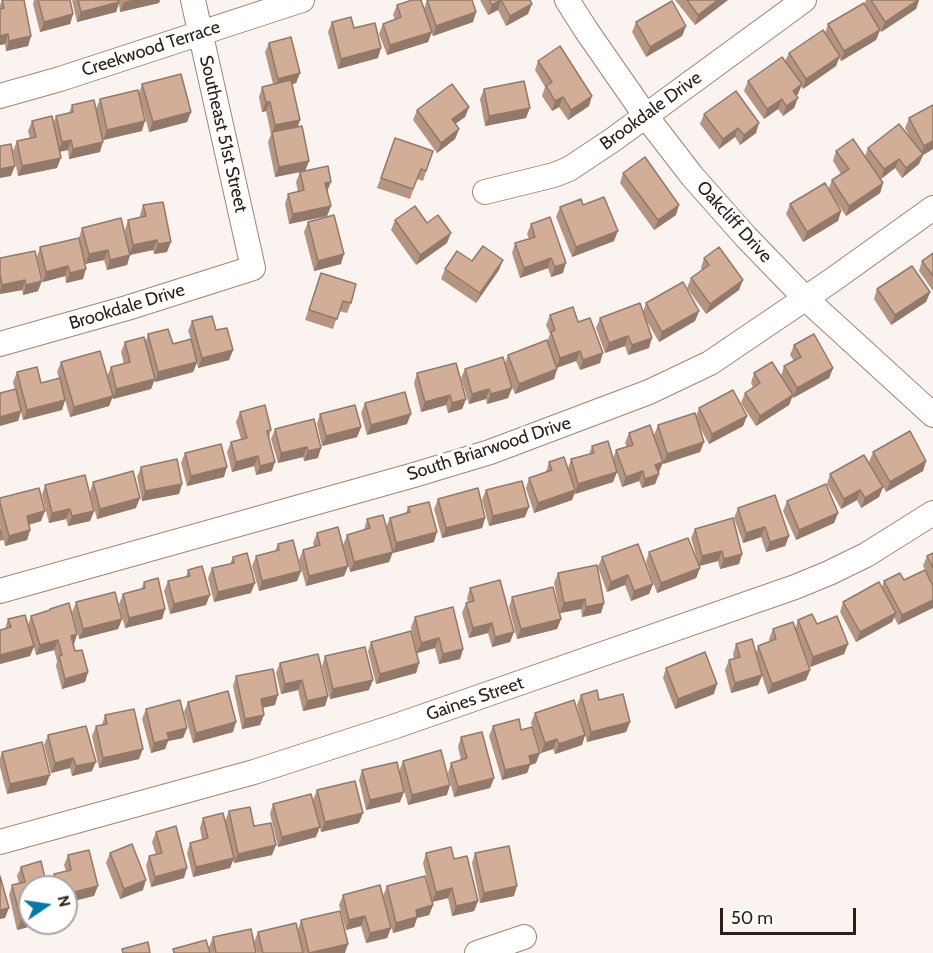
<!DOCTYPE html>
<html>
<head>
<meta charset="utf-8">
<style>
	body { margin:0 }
	#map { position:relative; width:933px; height:953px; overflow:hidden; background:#faf3ef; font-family:Cabin,sans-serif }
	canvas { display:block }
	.north { position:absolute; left:18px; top:875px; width:60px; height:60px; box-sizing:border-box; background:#fff; border:2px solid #aba5a3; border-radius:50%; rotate:77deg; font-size:16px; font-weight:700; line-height:24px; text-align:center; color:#2c1f18 }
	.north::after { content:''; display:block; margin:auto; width:21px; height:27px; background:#0879a2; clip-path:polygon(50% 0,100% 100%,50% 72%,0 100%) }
	.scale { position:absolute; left:720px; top:908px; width:136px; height:27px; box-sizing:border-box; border:3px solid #2c1f18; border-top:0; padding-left:8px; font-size:18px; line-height:21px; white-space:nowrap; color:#2c1f18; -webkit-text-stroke:4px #fff; paint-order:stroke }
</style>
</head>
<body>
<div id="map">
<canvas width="933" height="953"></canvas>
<div class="north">N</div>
<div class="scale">50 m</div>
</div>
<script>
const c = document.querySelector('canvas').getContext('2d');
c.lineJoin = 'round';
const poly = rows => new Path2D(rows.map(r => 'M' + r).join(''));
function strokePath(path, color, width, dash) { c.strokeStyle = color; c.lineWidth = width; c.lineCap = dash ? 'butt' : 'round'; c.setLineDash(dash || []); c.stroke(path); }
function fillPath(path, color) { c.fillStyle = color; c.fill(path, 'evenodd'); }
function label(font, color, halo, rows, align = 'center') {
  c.font = font + ' Cabin,sans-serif'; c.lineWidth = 6; c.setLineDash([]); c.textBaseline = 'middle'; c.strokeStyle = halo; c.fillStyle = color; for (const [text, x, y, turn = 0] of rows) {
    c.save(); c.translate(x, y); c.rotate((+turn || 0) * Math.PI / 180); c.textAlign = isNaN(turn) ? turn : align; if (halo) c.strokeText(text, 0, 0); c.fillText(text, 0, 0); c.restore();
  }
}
const minor = poly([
	[567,0,586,30,645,115,692,176,746,237,805,298,933,415],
	[0,96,60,79,302,0],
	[485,192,554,175,569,169,614,139,804,0],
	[0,344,127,308,253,268,193,0],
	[0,591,414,475,490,452,649,392,710,363,831,281,933,208],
	[0,842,254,772,393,727,795,587,829,573,866,555,933,513],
	[477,953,524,937]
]);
strokePath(minor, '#a38370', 26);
strokePath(minor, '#fff', 24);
fillPath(poly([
	[2,0,31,36,28,46,6,51,5,44,0,45,0,5],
	[34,0,70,0,73,14,70,24,40,32,33,4],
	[72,0,160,0,159,3,120,12,119,4,116,12,77,22],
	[427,0,476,12,473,22,433,36,431,32,428,42,387,55,379,34,383,24,395,19,393,15,397,5,424,9],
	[480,0,530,0,528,14,506,26,498,10,488,15],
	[675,0,728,0,695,25],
	[866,0,919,0,916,9,881,32,880,30,876,40,841,61,839,58,836,66,803,89,801,86,798,94,796,96,794,108,783,116,778,109,764,119,744,91,748,81,785,61,789,53,825,33,828,24,865,4],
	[332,22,354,28,378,58,338,69,328,32],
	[636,22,686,26,682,36,646,57,632,32],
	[269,43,300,73,296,83,292,84,300,120,298,127,309,161,305,171,275,177,268,142,271,134,266,111,262,112,259,97,262,87,273,84,265,52],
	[538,61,589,106,568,120,559,107,552,111,542,96,545,87,535,70],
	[142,84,191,112,187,122,149,132,142,105,142,131,103,140,96,109,100,99,139,93],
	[484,89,526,118,485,126,480,99],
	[72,105,100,152,69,159,68,150,59,152,57,168,18,176,13,151,17,141,30,138,28,131,32,121,53,124,56,116,69,113],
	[933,105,933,149,923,155,919,164,902,178,895,168,881,179,883,183,880,193,846,216,832,195,841,211,838,221,803,242,786,214,790,204,828,190,832,180,841,174,833,161,836,151,865,156,868,148,911,139,905,128,909,118],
	[469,107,465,117,455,124,459,129,455,139,437,153,413,120,417,110],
	[704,114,756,133,740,145,735,137,719,149,700,124],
	[395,138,433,151,423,181,417,179,410,199,377,188],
	[300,172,331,206,327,216,289,224,285,204,288,194,298,192,296,182],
	[623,173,676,215,654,230,620,183],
	[143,205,167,252,154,254,153,250,130,255,127,265,107,270,104,260,85,264,83,279,66,283,65,276,43,282,37,257,40,247,79,238,82,228,126,240,125,230,128,220,140,217,140,215],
	[583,205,614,241,572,257,556,217,560,207],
	[395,220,427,223,447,243,416,265,391,230],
	[308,222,341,264,314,271,304,232],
	[531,224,563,273,551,277,548,268,520,278,512,253,515,243,529,239,527,234],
	[933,253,933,291,919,271,922,261],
	[0,258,38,291,23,295,22,290,0,294],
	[704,258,739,290,706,314,687,288,691,278,702,270,701,268],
	[472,261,499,270,476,303,441,279,445,269],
	[321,273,351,303,347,313,339,311,333,329,305,320],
	[877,289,930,292,926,302,891,325,874,299],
	[646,303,699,311,695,321,659,342,645,318,649,348,628,355,625,346,605,353,596,328,600,318,643,312],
	[550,315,578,322,600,363,580,370,576,361,557,368,557,369,554,379,515,394,508,376,512,388,508,398,487,404,486,399,469,404,461,378,465,369,505,363,508,355,547,342,550,334,546,325],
	[192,321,216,330,233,350,229,360,198,368,197,363,193,372,155,382,154,380,151,389,113,399,112,398,109,406,70,417,65,400,62,410,23,420,21,412,18,421,15,390,13,382,17,372,41,383,59,378,57,372,61,362,107,376,111,367,124,364,121,352,125,342,145,343,148,334,173,344,191,339,188,331],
	[794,345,833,368,829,378,793,398,792,397,789,405,756,426,741,403,745,393,753,387,751,383,754,373,781,376,784,366,794,361,790,355],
	[417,373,466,399,462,409,448,413,446,405,421,412,414,383],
	[365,403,407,424,367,435,361,413],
	[699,408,747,416,743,426,709,444,698,424,704,442,700,452,663,464,663,462,659,472,658,472,659,474,655,484,642,488,639,481,622,487,617,472,613,482,575,494,575,493,572,500,534,513,526,488,529,478,546,472,549,462,568,468,571,459,589,454,592,446,613,459,616,450,627,447,625,443,629,433,654,435,658,425,696,416],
	[240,412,271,430,269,438,272,471,256,475,254,466,232,472,227,452,231,442,241,439,236,422],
	[320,414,361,427,357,437,322,446,317,424],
	[314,419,318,458,304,461,303,457,278,463,271,439,275,429],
	[873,452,926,461,923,471,886,492,869,462],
	[185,453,224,477,187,486,181,463],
	[141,467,182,484,179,494,142,501,137,477],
	[830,474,883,487,879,497,861,508,857,500,841,509,827,484],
	[93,482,136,508,97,519,90,492],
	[45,485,94,511,90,521,68,526,66,519,49,523,42,495],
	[486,490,525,517,489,526,482,500],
	[0,498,41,521,29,525,30,530,27,540,5,546,0,526],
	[438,499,485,518,482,528,442,538,434,509],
	[787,501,838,513,834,523,796,540,783,511],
	[408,507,434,542,393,553,392,553,389,562,350,572,343,545,347,535,364,530,367,519,386,527,390,518,406,513],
	[738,508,789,536,785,546,766,552,761,537,743,543,734,518],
	[695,529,742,554,739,564,720,569,718,561,699,566,700,568,696,578,657,593,646,562,649,552,698,563,691,538],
	[317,533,348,566,344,576,306,586,299,560,303,550,314,547,313,543],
	[278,544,301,571,297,581,259,591,252,566,256,556,275,551],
	[933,553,933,585,923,566,927,556],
	[233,557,251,593,214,602,208,578,212,568,230,564],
	[602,557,653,584,649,594,631,601,625,585,607,592,598,567],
	[188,570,206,605,170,614,164,591,168,581,186,577],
	[925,570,898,625,894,617,892,622,856,642,840,612,843,602,882,587,884,581,904,580],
	[558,573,604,603,601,613,582,617,581,609,560,613,554,583],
	[144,582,165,609,162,619,125,628,119,604,123,594,141,590],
	[470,588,514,632,510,642,492,647,488,633,469,638,462,613,466,603,468,602,467,598],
	[512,597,561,619,557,629,517,639,509,607],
	[76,602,122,619,118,629,79,639,72,612],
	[50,609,77,634,74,644,75,651,88,672,85,682,62,689,56,666,57,661,54,650,36,655,34,647,30,656,0,664,0,630,5,629,8,619,28,625,31,616,49,611],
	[415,617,463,649,460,659,439,664,435,648,417,653,411,627],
	[798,620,817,624,848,644,844,654,810,667,801,645,810,670,806,680,768,694,762,676,758,685,731,693,725,670,729,660,734,659,733,654,736,644,756,653,758,646,770,642,769,639,773,629,795,629],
	[371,642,419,663,416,673,376,684,368,651],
	[325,656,369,690,330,699,322,666],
	[280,663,328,696,325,706,303,711,298,690,281,694,276,673],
	[666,668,714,694,675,709,663,678],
	[236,676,275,705,262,708,260,725,242,729,233,686],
	[581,695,599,700,630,722,626,732,587,742,585,735,582,745,555,754,553,749,541,753,531,723,535,713,584,731,577,705],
	[188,702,233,732,193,743,184,712],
	[146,709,187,728,183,738,168,741,165,749,151,753,142,719],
	[105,715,139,759,99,768,92,736,96,726,102,725],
	[493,726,521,730,536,763,530,765,527,773,502,780,489,736],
	[48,735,92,771,72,776,70,768,51,773,44,745],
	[461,737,494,778,490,788,454,797,448,773,451,763,461,760,458,747],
	[2,752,46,785,7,794,0,767,0,758],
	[403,761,447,795,408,805,399,771],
	[362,770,400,802,366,810,359,780],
	[317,790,359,823,321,832,313,800],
	[273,804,316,837,278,847,270,814],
	[229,811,254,826,272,855,234,863,233,860,230,868,193,877,187,853,190,843,202,840,200,828,203,818,225,821],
	[156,832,184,878,151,887,146,866,149,856,156,855,152,842],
	[110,853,143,890,120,899,106,863],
	[426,853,454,859,478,901,474,911,452,916,448,898,432,902,423,863],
	[475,853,514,896,480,903,472,863],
	[68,855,94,896,66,887,51,887,50,884,54,874,66,871,64,865],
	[21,867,47,887,30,923,43,923,17,930,9,895,12,885,19,883,17,876],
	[387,886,433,905,429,915,417,918,414,927,393,933,383,896],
	[343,895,391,928,387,938,366,943,361,926,346,930,339,905],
	[301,920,345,953,257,953,254,942,258,932,298,930],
	[213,937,256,953,210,953,209,947]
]), '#b59582');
fillPath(poly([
	[132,0,160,0,159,3,120,12,124,2],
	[501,0,498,10,488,15,492,5],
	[718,0,728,0,695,25,698,15],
	[918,0,919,0,916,9,881,32,885,22],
	[119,2,116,12,77,22,81,12],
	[532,4,528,14,506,26,510,16],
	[476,12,473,22,433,36,436,26],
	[73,14,70,24,40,32,44,22],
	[686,26,682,36,646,57,650,47],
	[880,30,876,40,841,61,844,51],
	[432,32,428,42,387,55,390,45],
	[8,34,5,44,0,45,0,36],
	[31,36,28,46,6,51,9,41],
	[381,48,378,58,338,69,341,59],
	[840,56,836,66,803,89,806,79],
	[300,73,296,83,274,89,278,79],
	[802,84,798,94,789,101,793,91],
	[592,96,589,106,568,120,571,110],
	[563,97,559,107,552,111,555,101],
	[798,98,794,108,783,116,786,106],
	[782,99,778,109,764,119,767,109],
	[266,102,270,102,266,111,262,112],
	[469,107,465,117,448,129,452,119],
	[530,108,526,118,485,126,489,116],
	[191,112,187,122,149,132,153,122],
	[300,120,296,130,272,133,275,125],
	[145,121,142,131,103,140,107,130],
	[759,123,756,133,740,145,744,135],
	[738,128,735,137,719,149,723,139],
	[459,129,455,139,437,153,441,143],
	[71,140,68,150,58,152,62,142],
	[933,141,933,149,923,155,919,164,902,178,906,168,921,156,924,146],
	[103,142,100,152,69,159,73,149],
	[61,158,57,168,18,176,22,166],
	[899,159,895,168,881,179,884,169],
	[309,161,305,171,275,177,279,167],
	[15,166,11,176,0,178,0,169],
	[331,182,327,192,325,183],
	[883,183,880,193,846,216,849,206],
	[679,205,676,215,654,230,658,220],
	[331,206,327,216,289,224,293,214],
	[841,211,838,221,803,242,807,232],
	[618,231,614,241,572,257,576,247],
	[451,233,447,243,416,265,420,255],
	[157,240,153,250,129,255,133,245],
	[171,242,167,252,154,254,158,244],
	[108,250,104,260,85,264,89,254],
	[344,254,341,264,314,271,318,261],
	[130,255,127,265,107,270,110,260],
	[551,258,548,268,520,278,524,268],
	[503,260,499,270,476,303,480,293],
	[566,263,563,273,551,277,555,267],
	[68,266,65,276,43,282,46,272],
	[86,269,83,279,66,283,70,273],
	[25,280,22,290,0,294,0,291,2,285],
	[743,280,739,290,706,314,710,304],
	[42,281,38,291,23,295,26,285],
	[930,292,926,302,891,325,895,315],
	[699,311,695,321,659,342,662,332],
	[628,336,625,346,605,353,609,343],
	[652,338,649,348,628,355,632,345],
	[233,350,229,360,198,368,202,358],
	[580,351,576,361,556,368,560,358],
	[603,353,600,363,580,370,583,360],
	[197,362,193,372,155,382,158,372],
	[833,368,829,378,793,398,797,388],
	[557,369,554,379,515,394,519,384],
	[155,379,151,389,113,399,116,389],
	[512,388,508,398,487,404,491,394],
	[489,389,486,399,469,404,472,394],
	[450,395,446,405,421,412,425,402],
	[793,395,789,405,756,426,760,416],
	[113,396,109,406,70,417,74,407],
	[466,399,462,409,448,413,452,403],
	[65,400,62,410,23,420,27,410],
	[21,411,18,421,0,426,0,417],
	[411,414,407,424,367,435,371,425],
	[747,416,743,426,709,444,712,434],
	[361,427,357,437,322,446,326,436],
	[704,442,700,452,663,464,667,454],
	[307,447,303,457,278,463,281,453],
	[321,448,318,458,304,461,308,451],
	[258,456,254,466,232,472,236,462],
	[926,461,923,471,886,492,890,482],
	[275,462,272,471,256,475,260,466],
	[663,462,659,472,652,475,655,465],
	[227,467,224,477,187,486,191,476],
	[643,471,639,481,622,487,626,477],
	[617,472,613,482,575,494,578,484],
	[659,474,655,484,642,488,645,479],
	[182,484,179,494,142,501,145,491],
	[883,487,879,497,861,508,865,498],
	[575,490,572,500,534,513,538,503],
	[860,490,857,500,841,509,844,499],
	[140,498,136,508,97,519,100,509],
	[529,507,525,517,489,526,493,516],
	[70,509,66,519,49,523,52,513],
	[45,511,41,521,23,526,27,516],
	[94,511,90,521,68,526,72,516],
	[838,513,834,523,796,540,799,530],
	[485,518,482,528,442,538,446,528],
	[765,527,761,537,743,543,746,533],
	[30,530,27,540,5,546,9,536],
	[437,532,434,542,393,553,396,543],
	[789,536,785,546,766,552,770,542],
	[722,551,718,561,699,566,702,556],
	[393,552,389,562,350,572,354,562],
	[742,554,739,564,720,569,724,559],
	[348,566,344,576,306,586,309,576],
	[700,568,696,578,657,593,661,583],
	[301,571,297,581,259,591,262,581],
	[628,575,625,585,607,592,611,582],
	[255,583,251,593,214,602,218,592],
	[653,584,649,594,631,601,634,591],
	[210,595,206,605,170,614,174,604],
	[585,599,581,609,560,613,564,603],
	[933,600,933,608,898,625,902,615],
	[604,603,601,613,582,617,586,607],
	[165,609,162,619,125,628,129,618],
	[896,613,892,622,856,642,860,632],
	[122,619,118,629,79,639,83,629],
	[561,619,557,629,517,639,521,629],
	[492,623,488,633,469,638,473,628],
	[514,632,510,642,492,647,495,637],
	[77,634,74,644,71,636],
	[439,638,435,648,417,653,421,643],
	[58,640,54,650,36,655,40,645],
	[848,644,844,654,810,667,813,657],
	[34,646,30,656,0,664,0,655],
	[463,649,460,659,439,664,443,654],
	[419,663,416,673,376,684,380,674],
	[810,670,806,680,768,694,772,684],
	[88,672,85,682,62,689,65,679],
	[762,675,758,685,731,693,735,683],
	[302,680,298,690,281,694,285,684],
	[373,680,369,690,330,699,333,689],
	[717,684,714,694,675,709,678,699],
	[278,695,275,705,257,709,261,699],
	[328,696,325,706,303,711,307,701],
	[264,715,260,725,242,729,245,719],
	[236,722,233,732,193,743,196,733],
	[630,722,626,732,587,742,591,732],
	[187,728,183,738,168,741,165,749,151,753,154,743,167,733],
	[585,735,582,745,555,754,559,744],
	[557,739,553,749,541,753,545,743],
	[143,749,139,759,99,768,103,758],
	[540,753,536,763,530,765,527,773,502,780,505,770,529,756],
	[73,758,70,768,51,773,55,763],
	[96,762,92,771,72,776,76,766],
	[50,775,46,785,7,794,10,784],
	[494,778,490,788,454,797,458,787],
	[450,785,447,795,408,805,412,795],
	[404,792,400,802,366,810,370,800],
	[363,813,359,823,321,832,325,822],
	[320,827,316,837,278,847,282,837],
	[276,845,272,855,234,863,238,854],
	[234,858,230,868,193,877,196,867],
	[187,868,184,878,151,887,155,877],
	[146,880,143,890,120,899,124,889],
	[98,886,94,896,66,903,66,894],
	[517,886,514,896,480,903,484,893],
	[452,888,448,898,432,902,436,892],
	[478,901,474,911,452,916,456,906],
	[433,905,429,915,417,918,414,927,393,933,396,923,416,910],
	[9,908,5,918,0,919,0,910],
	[365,916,361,926,346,930,349,920],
	[30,918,30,923,43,923,17,930,21,920],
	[391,928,387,938,366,943,370,933],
	[348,944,345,953,310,953]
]), '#93796a');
const building = poly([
	[2,0,24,0,31,36,9,41,8,34,0,36,0,9,4,8,2,0],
	[38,0,70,0,73,14,44,22,38,0],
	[78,0,119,0,119,2,81,12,78,0],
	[412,0,421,0,432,32,390,45,383,24,401,17,397,5,412,0],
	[427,0,472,0,476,12,436,26,427,0],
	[489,0,530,0,532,4,510,16,501,0,492,5,489,0],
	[687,0,718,0,698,15,687,0],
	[871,0,918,0,885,22,871,0],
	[672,1,686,26,650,47,636,22,672,1],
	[864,3,880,30,844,51,828,24,864,3],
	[351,17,354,28,375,23,381,48,341,59,332,22,351,17],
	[823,30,840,56,806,79,789,53,823,30],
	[291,37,300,73,278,79,269,43,291,37],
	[560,46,592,96,571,110,563,97,555,101,546,86,552,82,538,61,560,46],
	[782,57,802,84,793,91,798,98,786,106,782,99,767,109,748,81,782,57],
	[181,74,191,112,153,122,142,84,181,74],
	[291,80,300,120,275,125,270,102,266,102,262,87,291,80],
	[524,81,530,108,489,116,484,89,524,81],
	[452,84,469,107,452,119,459,129,441,143,417,110,452,84],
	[138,90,145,121,107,130,100,99,138,90],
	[736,91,759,123,744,135,738,128,723,139,704,114,736,91],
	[94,100,103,142,73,149,71,140,62,142,56,116,73,112,72,105,94,100],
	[933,105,933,141,924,146,909,118,933,105],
	[52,116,61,158,22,166,17,141,36,137,32,121,52,116],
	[899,124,923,154,906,168,899,159,884,169,868,148,899,124],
	[302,126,309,161,279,167,272,132,302,126],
	[395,138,433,151,426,171,421,169,413,189,381,178,395,138],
	[853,139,883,183,849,206,832,180,849,169,836,151,853,139],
	[11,144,15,166,0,169,0,146,11,144],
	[645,157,679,205,658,220,623,173,645,157],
	[328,166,331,182,325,183,331,206,293,214,288,194,304,190,300,172,328,166],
	[825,183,841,211,807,232,790,204,825,183],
	[604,197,618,231,576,247,560,207,581,199,583,205,604,197],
	[163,202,171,242,158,244,157,240,133,245,128,220,146,216,143,205,163,202],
	[415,206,427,223,438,215,451,233,420,255,395,220,415,206],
	[334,215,344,254,318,261,308,222,334,215],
	[550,217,566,263,555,267,551,258,524,268,515,243,535,237,531,224,550,217],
	[121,218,130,255,110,260,108,250,89,254,82,228,121,218],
	[79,238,86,269,70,273,68,266,46,272,40,247,79,238],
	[483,246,503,260,480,293,445,269,457,251,472,261,483,246],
	[719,247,743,280,710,304,691,278,709,265,704,258,719,247],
	[35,251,42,281,26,285,25,280,2,285,0,274,0,258,35,251],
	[933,253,933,276,922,261,933,253],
	[912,266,930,292,895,315,877,289,912,266],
	[321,273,356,284,351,303,343,301,337,319,309,310,321,273],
	[683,282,699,311,662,332,646,303,683,282],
	[640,303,652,338,632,345,628,336,609,343,600,318,640,303],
	[573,307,578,322,590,318,603,353,583,360,580,351,560,358,551,332,555,330,550,315,573,307],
	[212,316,216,330,227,328,233,350,202,358,192,321,212,316],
	[168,329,173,344,191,339,197,362,158,372,148,334,168,329],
	[814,334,833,368,797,388,784,366,801,357,794,345,814,334],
	[144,337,155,379,116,389,111,367,130,362,125,342,144,337],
	[547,340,557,369,519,384,508,355,547,340],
	[100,351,113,396,74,407,61,362,100,351],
	[503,357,512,388,491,394,489,389,472,394,465,369,503,357],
	[772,362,793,395,760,416,745,393,760,383,754,373,772,362],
	[456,363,466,399,452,403,450,395,425,402,417,373,456,363],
	[37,367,41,383,60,378,65,400,27,410,17,372,37,367],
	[16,389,21,411,0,417,0,393,16,389],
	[733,390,747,416,712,434,699,408,733,390],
	[405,392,411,414,371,425,365,403,405,392],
	[265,405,271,430,267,431,275,462,260,466,258,456,236,462,231,442,247,438,240,412,265,405],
	[355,405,361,427,326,436,320,414,355,405],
	[695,413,704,442,667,454,658,425,695,413],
	[314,419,321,448,308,451,307,447,281,453,275,429,314,419],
	[650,425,663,462,655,465,659,474,645,479,643,471,626,477,616,450,633,445,629,433,650,425],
	[910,431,926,461,890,482,873,452,910,431],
	[608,441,617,472,578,484,571,459,594,453,592,446,608,441],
	[221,444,227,467,191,476,185,453,221,444],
	[864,455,883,487,865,498,860,490,844,499,830,474,864,455],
	[564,457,575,490,538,503,529,478,552,470,549,462,564,457],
	[177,459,182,484,145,491,141,467,177,459],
	[133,471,140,498,100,509,93,482,133,471],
	[85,475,94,511,72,516,70,509,52,513,45,485,85,475],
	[522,481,529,507,493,516,486,490,522,481],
	[826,484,838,513,799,530,787,501,826,484],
	[39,488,45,511,27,516,30,530,9,536,0,503,0,498,39,488],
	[478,488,485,518,446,528,438,499,478,488],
	[775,495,789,536,770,542,765,527,746,533,738,508,775,495],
	[429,502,437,532,396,543,390,518,410,512,408,507,429,502],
	[383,515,393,552,354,562,347,535,370,528,367,519,383,515],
	[733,518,742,554,724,559,722,551,702,556,695,529,733,518],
	[338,527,348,566,309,576,303,550,320,545,317,533,338,527],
	[0,529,3,539,0,540,0,529],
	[688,538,700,568,661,583,649,552,688,538],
	[293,540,301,571,262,581,256,556,279,550,278,544,293,540],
	[638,544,653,584,634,591,628,575,611,582,602,557,638,544],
	[247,553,255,583,218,592,212,568,234,563,233,557,247,553],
	[933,553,933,568,927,556,933,553],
	[597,565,604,603,586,607,585,599,564,603,558,573,597,565],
	[202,566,210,595,174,604,168,581,190,576,188,570,202,566],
	[925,570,933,586,933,600,902,615,884,581,900,573,904,580,925,570],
	[158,578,165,609,129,618,123,594,145,588,144,582,158,578],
	[500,580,514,632,495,637,492,623,473,628,466,603,474,601,470,588,500,580],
	[879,582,896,613,860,632,843,602,879,582],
	[553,587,561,619,521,629,512,597,553,587],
	[115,592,122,619,83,629,76,602,115,592],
	[69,603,77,634,71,636,75,651,82,650,88,672,65,679,59,656,62,655,58,640,40,645,31,616,50,610,50,609,69,603],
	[453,607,463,649,443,654,439,638,421,643,415,617,453,607],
	[812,614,817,624,837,616,848,644,813,657,798,620,812,614],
	[25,615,34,646,0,655,0,630,11,627,8,619,25,615],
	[793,622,810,670,772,684,758,646,776,639,773,629,793,622],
	[411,631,419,663,380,674,371,642,411,631],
	[752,639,762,675,735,683,729,660,740,657,736,644,752,639],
	[365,647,373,680,333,689,325,656,365,647],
	[705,652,717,684,678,699,666,668,705,652],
	[318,654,328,696,307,701,302,680,285,684,280,663,318,654],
	[273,669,278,695,261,699,264,715,245,719,236,676,273,669],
	[597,690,599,700,623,694,630,722,591,732,581,695,597,690],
	[228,691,236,722,196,733,188,702,228,691],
	[180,700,187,728,167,733,169,739,154,743,146,709,180,700],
	[574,700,585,735,559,744,557,739,545,743,535,713,574,700],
	[134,709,143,749,103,758,96,726,107,724,105,715,134,709],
	[519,719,521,730,532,727,540,753,529,756,531,764,505,770,493,726,519,719],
	[86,726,96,762,76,766,73,758,55,763,48,735,86,726],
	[482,732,494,778,458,787,451,763,467,758,461,737,482,732],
	[42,742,50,775,10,784,2,752,42,742],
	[441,750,450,785,412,795,403,761,441,750],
	[397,762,404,792,370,800,362,770,397,762],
	[355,781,363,813,325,822,317,790,355,781],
	[311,794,320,827,282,837,273,804,311,794],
	[250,807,254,826,271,823,276,845,238,854,229,811,250,807],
	[223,813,234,858,196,867,190,843,208,838,203,818,223,813],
	[176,826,187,868,155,877,149,856,162,853,156,832,176,826],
	[132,844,146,880,124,889,110,853,132,844],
	[509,846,517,886,484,893,475,853,509,846],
	[451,847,454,859,467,856,478,901,456,906,452,888,436,892,426,853,451,847],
	[89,850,98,886,66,894,66,887,57,887,54,874,71,870,68,855,89,850],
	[41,861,47,887,30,887,30,918,21,920,12,885,25,882,21,867,41,861],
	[0,876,9,908,0,910,0,876],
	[425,876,433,905,416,910,417,917,396,923,387,886,425,876],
	[380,885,391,928,370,933,365,916,349,920,343,895,380,885],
	[340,911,348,944,309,953,301,920,340,911],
	[296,923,303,953,263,953,258,932,296,923],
	[251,929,256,953,216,953,213,937,251,929],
	[206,940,210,953,174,953,173,949,206,940],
	[148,942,150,953,123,953,122,949,148,942]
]);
fillPath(building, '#d2ad97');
strokePath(building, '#93796a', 1.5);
label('18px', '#2c1f18', '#fff', [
	["Creekwood Terrace",151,49,-18],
	["Brookdale Drive",651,111,-36],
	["Southeast 51st Street",223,134,77],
	["Oakcliff Drive",734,222,48],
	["Brookdale Drive",127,307,-17],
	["South Briarwood Drive",489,449,-18],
	["Gaines Street",475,699,-19]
]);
</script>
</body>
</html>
